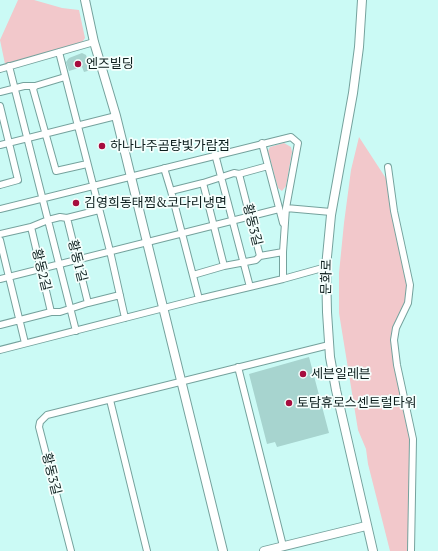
<!DOCTYPE html>
<html>
<head>
<meta charset="utf-8">
<style>
	body { margin:0 }
	canvas { display:block; background:#cbfaf5 }
</style>
</head>
<body>
<canvas width="438" height="551"></canvas>
<script>
const c = document.querySelector('canvas').getContext('2d');
c.lineJoin = 'round';
function fillPath(path, color) { c.fillStyle = color; c.fill(path, 'evenodd'); }
const poly = rows => new Path2D(rows.map(r => 'M' + r).join(''));
function strokePath(path, color, width, dash) { c.strokeStyle = color; c.lineWidth = width; c.lineCap = dash ? 'butt' : 'round'; c.setLineDash(dash || []); c.stroke(path); }
function label(font, color, halo, rows, align = 'center') {
  c.font = font + ' "PT Serif","Noto Sans KR",serif'; c.lineWidth = 3.5; c.setLineDash([]); c.textBaseline = 'middle'; c.strokeStyle = halo; c.fillStyle = color; for (const [text, x, y, turn = 0] of rows) {
    c.save(); c.translate(x, y); c.rotate((+turn || 0) * Math.PI / 180); c.textAlign = isNaN(turn) ? turn : align; if (halo) c.strokeText(text, 0, 0); c.fillText(text, 0, 0); c.restore();
  }
}
fillPath(poly([
	[18,0,34,0,62,8,79,10,85,38,81,44,5,64,0,40],
	[359,137,387,180,406,278,408,293,403,308,392,329,391,342,411,438,408,532,410,551,390,551,368,464,366,449,358,430,339,313,339,273,344,223,351,170],
	[284,143,291,147,292,152,286,186,282,191,278,188,268,151,270,147]
]), '#f2c8cb');
fillPath(poly([
	[82,53,86,55,91,70,84,72,82,67,69,71,66,62,69,58],
	[309,357,329,433,277,447,275,442,267,444,249,374]
]), '#a7d4cf');
const street = poly([
	[59,52,110,251,125,318],
	[9,66,76,331],
	[0,69,94,42],
	[65,77,35,86,33,89,56,171,87,164],
	[0,92,24,86,35,86],
	[0,106,18,180,0,185],
	[262,143,268,166],
	[0,145,116,116],
	[215,154,250,287],
	[388,167,394,211,410,285,408,303,396,328,394,340,397,365,413,439,411,551],
	[164,168,171,191],
	[203,183,234,173,239,174],
	[286,208,331,212],
	[0,209,291,137,298,143,286,208,283,252],
	[99,210,67,218,88,303,120,295],
	[31,227,48,220,60,217,67,218],
	[0,234,31,227,51,312,0,325],
	[0,240,25,343],
	[193,275,224,266,256,260,260,256],
	[0,279,279,209],
	[283,279,326,267],
	[199,299,283,279,283,252,260,256,239,174,268,166,283,223],
	[51,312,60,312,88,303],
	[0,350,199,299,171,191,203,183,224,266],
	[238,367,283,546],
	[110,400,147,551],
	[71,551,39,427,40,422,47,415,329,345]
]);
const secondary = poly([
	[85,0,94,42,116,116,223,551],
	[362,0,359,47,353,93,331,215,326,267,327,312,330,357,336,390,373,551],
	[264,551,366,526]
]);
strokePath(street, '#75a29d', 8);
strokePath(secondary, '#75a29d', 10);
strokePath(street, '#fff', 6);
strokePath(secondary, '#fff', 8);
for (const [x, y, r, color] of [
	[78,64,4,"#a60d3e"],
	[102,146,4,"#a60d3e"],
	[76,203,4,"#a60d3e"],
	[303,374,4,"#a60d3e"],
	[289,403,4,"#a60d3e"]
]) { const dot = new Path2D(); dot.arc(x, y, r, 0, 2 * Math.PI); c.fillStyle = color; c.fill(dot); strokePath(dot, '#f5fffd', 1.5); }
label('13px', '#0b1d1c', '#f5fffd', [
	["엔즈빌딩",86,64],
	["하나나주곰탕빛가람점",110,146],
	["김영희동태찜&코다리냉면",84,203],
	["세븐일레븐",311,374],
	["토담휴로스센트럴타워",297,403]
], 'left');
label('13px', '#0b1d1c', '#f5fffd', [
	["황동3길",252,225,76],
	["황동1길",77,261,76],
	["황동2길",41,270,76],
	["문화로",327,277,-89],
	["황동3길",51,474,76]
]);
</script>
</body>
</html>
